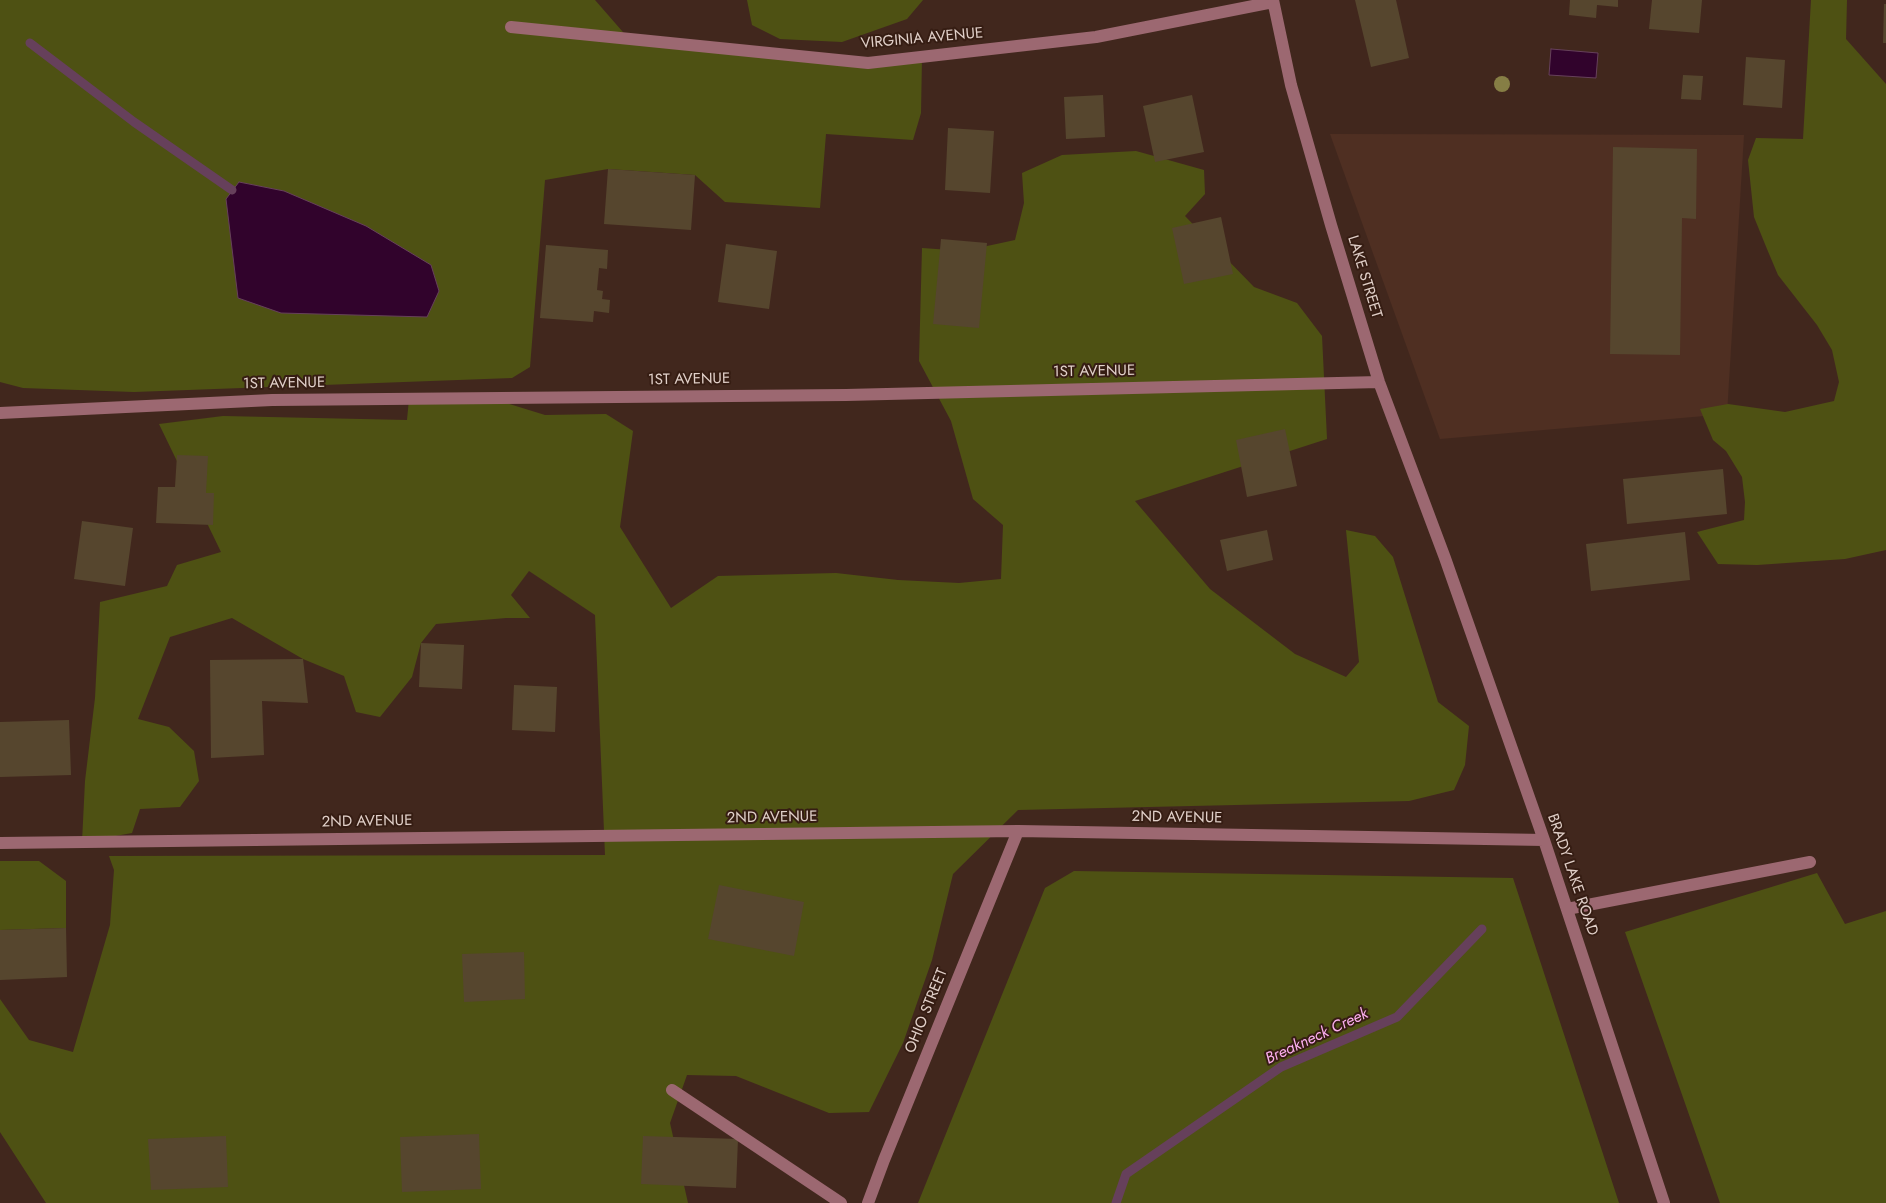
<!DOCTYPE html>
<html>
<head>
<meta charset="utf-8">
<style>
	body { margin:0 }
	canvas { display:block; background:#41271d }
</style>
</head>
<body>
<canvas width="1886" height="1203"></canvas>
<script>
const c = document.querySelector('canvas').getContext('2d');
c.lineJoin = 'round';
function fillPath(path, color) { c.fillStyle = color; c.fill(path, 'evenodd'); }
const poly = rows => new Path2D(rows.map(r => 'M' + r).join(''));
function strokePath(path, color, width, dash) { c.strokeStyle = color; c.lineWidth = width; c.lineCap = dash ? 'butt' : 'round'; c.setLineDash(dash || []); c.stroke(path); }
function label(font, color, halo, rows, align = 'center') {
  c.font = font + ' Jost,sans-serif'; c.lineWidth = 4; c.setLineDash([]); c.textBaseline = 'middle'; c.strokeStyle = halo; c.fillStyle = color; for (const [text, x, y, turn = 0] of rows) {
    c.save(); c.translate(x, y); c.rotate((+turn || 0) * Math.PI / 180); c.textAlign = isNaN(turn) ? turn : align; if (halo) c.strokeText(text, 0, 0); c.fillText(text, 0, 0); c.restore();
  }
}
fillPath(poly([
	[1330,134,1744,135,1727,414,1440,439]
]), '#4f2f22');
fillPath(poly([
	[0,0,595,0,629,39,868,63,922,57,921,113,913,140,826,134,820,208,725,202,695,175,608,169,545,180,530,367,512,378,134,392,23,388,0,382],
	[747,0,923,0,907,19,842,42,780,39,752,25],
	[1811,0,1847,0,1846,39,1886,84,1886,550,1845,559,1757,565,1718,564,1697,532,1744,520,1745,502,1742,477,1726,451,1713,440,1700,409,1728,404,1785,412,1834,401,1839,382,1832,350,1817,325,1778,275,1767,249,1754,217,1748,160,1756,138,1803,139],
	[1136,151,1204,170,1205,194,1185,216,1254,287,1297,303,1322,336,1327,439,1135,501,1210,589,1295,654,1346,677,1359,662,1346,530,1375,536,1393,557,1438,702,1469,726,1465,765,1454,790,1409,801,1018,810,953,874,932,960,903,1043,869,1112,829,1113,736,1076,687,1075,670,1123,688,1203,46,1203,0,1132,0,999,29,1040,73,1052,110,925,114,870,109,856,605,855,595,615,529,571,511,595,530,618,506,618,436,624,421,643,412,677,380,717,356,712,344,676,303,659,232,618,170,637,138,719,169,727,194,751,199,781,180,807,140,809,132,833,82,842,85,781,95,698,100,602,167,586,177,565,221,552,159,424,223,416,407,420,409,399,490,398,545,415,606,414,633,431,620,527,671,608,718,576,836,573,898,580,959,583,1001,579,1003,525,973,499,951,421,919,361,922,248,964,251,1015,240,1024,203,1022,173,1062,155],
	[0,861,39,861,66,881,66,928,0,930],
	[1074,871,1513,878,1619,1203,918,1203,1045,888],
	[1817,873,1845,924,1886,911,1886,1203,1720,1203,1625,932]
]), '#4e5113');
const water = poly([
	[1551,49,1598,53,1596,78,1549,75,1551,49],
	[239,182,284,191,366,226,431,265,439,291,427,317,281,313,238,298,226,199,239,182]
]);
fillPath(water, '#31032c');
strokePath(water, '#66405b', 1);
strokePath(poly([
	[30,43,134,122,232,190],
	[1116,1203,1126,1174,1281,1067,1397,1017,1482,929]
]), '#66405b', 9);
fillPath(poly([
	[1355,0,1396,0,1409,58,1371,67],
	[1570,0,1618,0,1618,7,1597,5,1596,18,1569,15],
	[1652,0,1702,0,1699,33,1649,29],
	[1884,4,1886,4,1886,43,1883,43],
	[1746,57,1785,60,1782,108,1743,105],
	[1683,75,1703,76,1701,100,1681,99],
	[1103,95,1105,137,1066,139,1064,97],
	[1192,95,1204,152,1155,162,1143,106],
	[948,128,994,131,990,193,945,190],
	[1613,147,1697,149,1696,219,1682,218,1680,355,1610,354],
	[608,169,695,175,691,230,604,224],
	[1221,217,1233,274,1184,284,1172,228],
	[941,239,987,243,979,328,933,324],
	[726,244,777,251,769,309,718,302],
	[546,245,608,250,607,269,599,268,597,290,603,291,602,299,610,300,609,313,594,311,593,322,540,318],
	[1285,429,1297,486,1247,497,1236,440],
	[177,455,208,456,206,493,214,493,213,525,156,523,158,487,175,487],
	[1723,469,1727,514,1627,524,1623,479],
	[82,521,133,528,125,586,74,579],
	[1267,530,1273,560,1227,571,1220,540],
	[1685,532,1690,580,1591,591,1586,544],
	[421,643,464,645,462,689,419,687],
	[303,659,308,703,262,701,264,755,211,758,210,660],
	[514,685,557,687,555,732,512,730],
	[69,720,71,775,0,777,0,722],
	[719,885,804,902,794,956,708,939],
	[66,928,67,977,0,980,0,930],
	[524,952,525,999,464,1002,462,954],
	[479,1134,481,1189,402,1192,400,1137],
	[226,1136,228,1187,151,1190,148,1139],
	[643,1136,738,1139,736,1188,641,1184]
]), '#56462e');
strokePath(poly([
	[1273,0,1291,85,1331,225,1379,382,1445,558,1544,840,1664,1203],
	[511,27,868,63,1096,37,1273,2],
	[0,413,272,400,846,395,1379,382],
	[0,843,1018,831,1544,840],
	[1567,909,1810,862],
	[672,1090,841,1203],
	[868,1203,884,1160,1018,831]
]), '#9c6871', 12);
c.fillStyle = '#867e45';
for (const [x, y] of [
	[1502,84]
]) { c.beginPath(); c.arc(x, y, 8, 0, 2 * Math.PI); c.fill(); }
label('15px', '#e1d0c9', '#361d13', [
	["VIRGINIA AVENUE",922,39,-5],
	["LAKE STREET",1364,277,73],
	["1ST AVENUE",1094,372,-1],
	["1ST AVENUE",689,380,-1],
	["1ST AVENUE",284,384,-1],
	["2ND AVENUE",772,818,-1],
	["2ND AVENUE",1177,818,1],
	["2ND AVENUE",367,822,-1],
	["BRADY LAKE ROAD",1572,875,71],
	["OHIO STREET",927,1011,-68]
]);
label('italic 16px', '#fcafef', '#361d13', [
	["Breakneck Creek",1317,1037,-25]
]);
</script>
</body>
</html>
